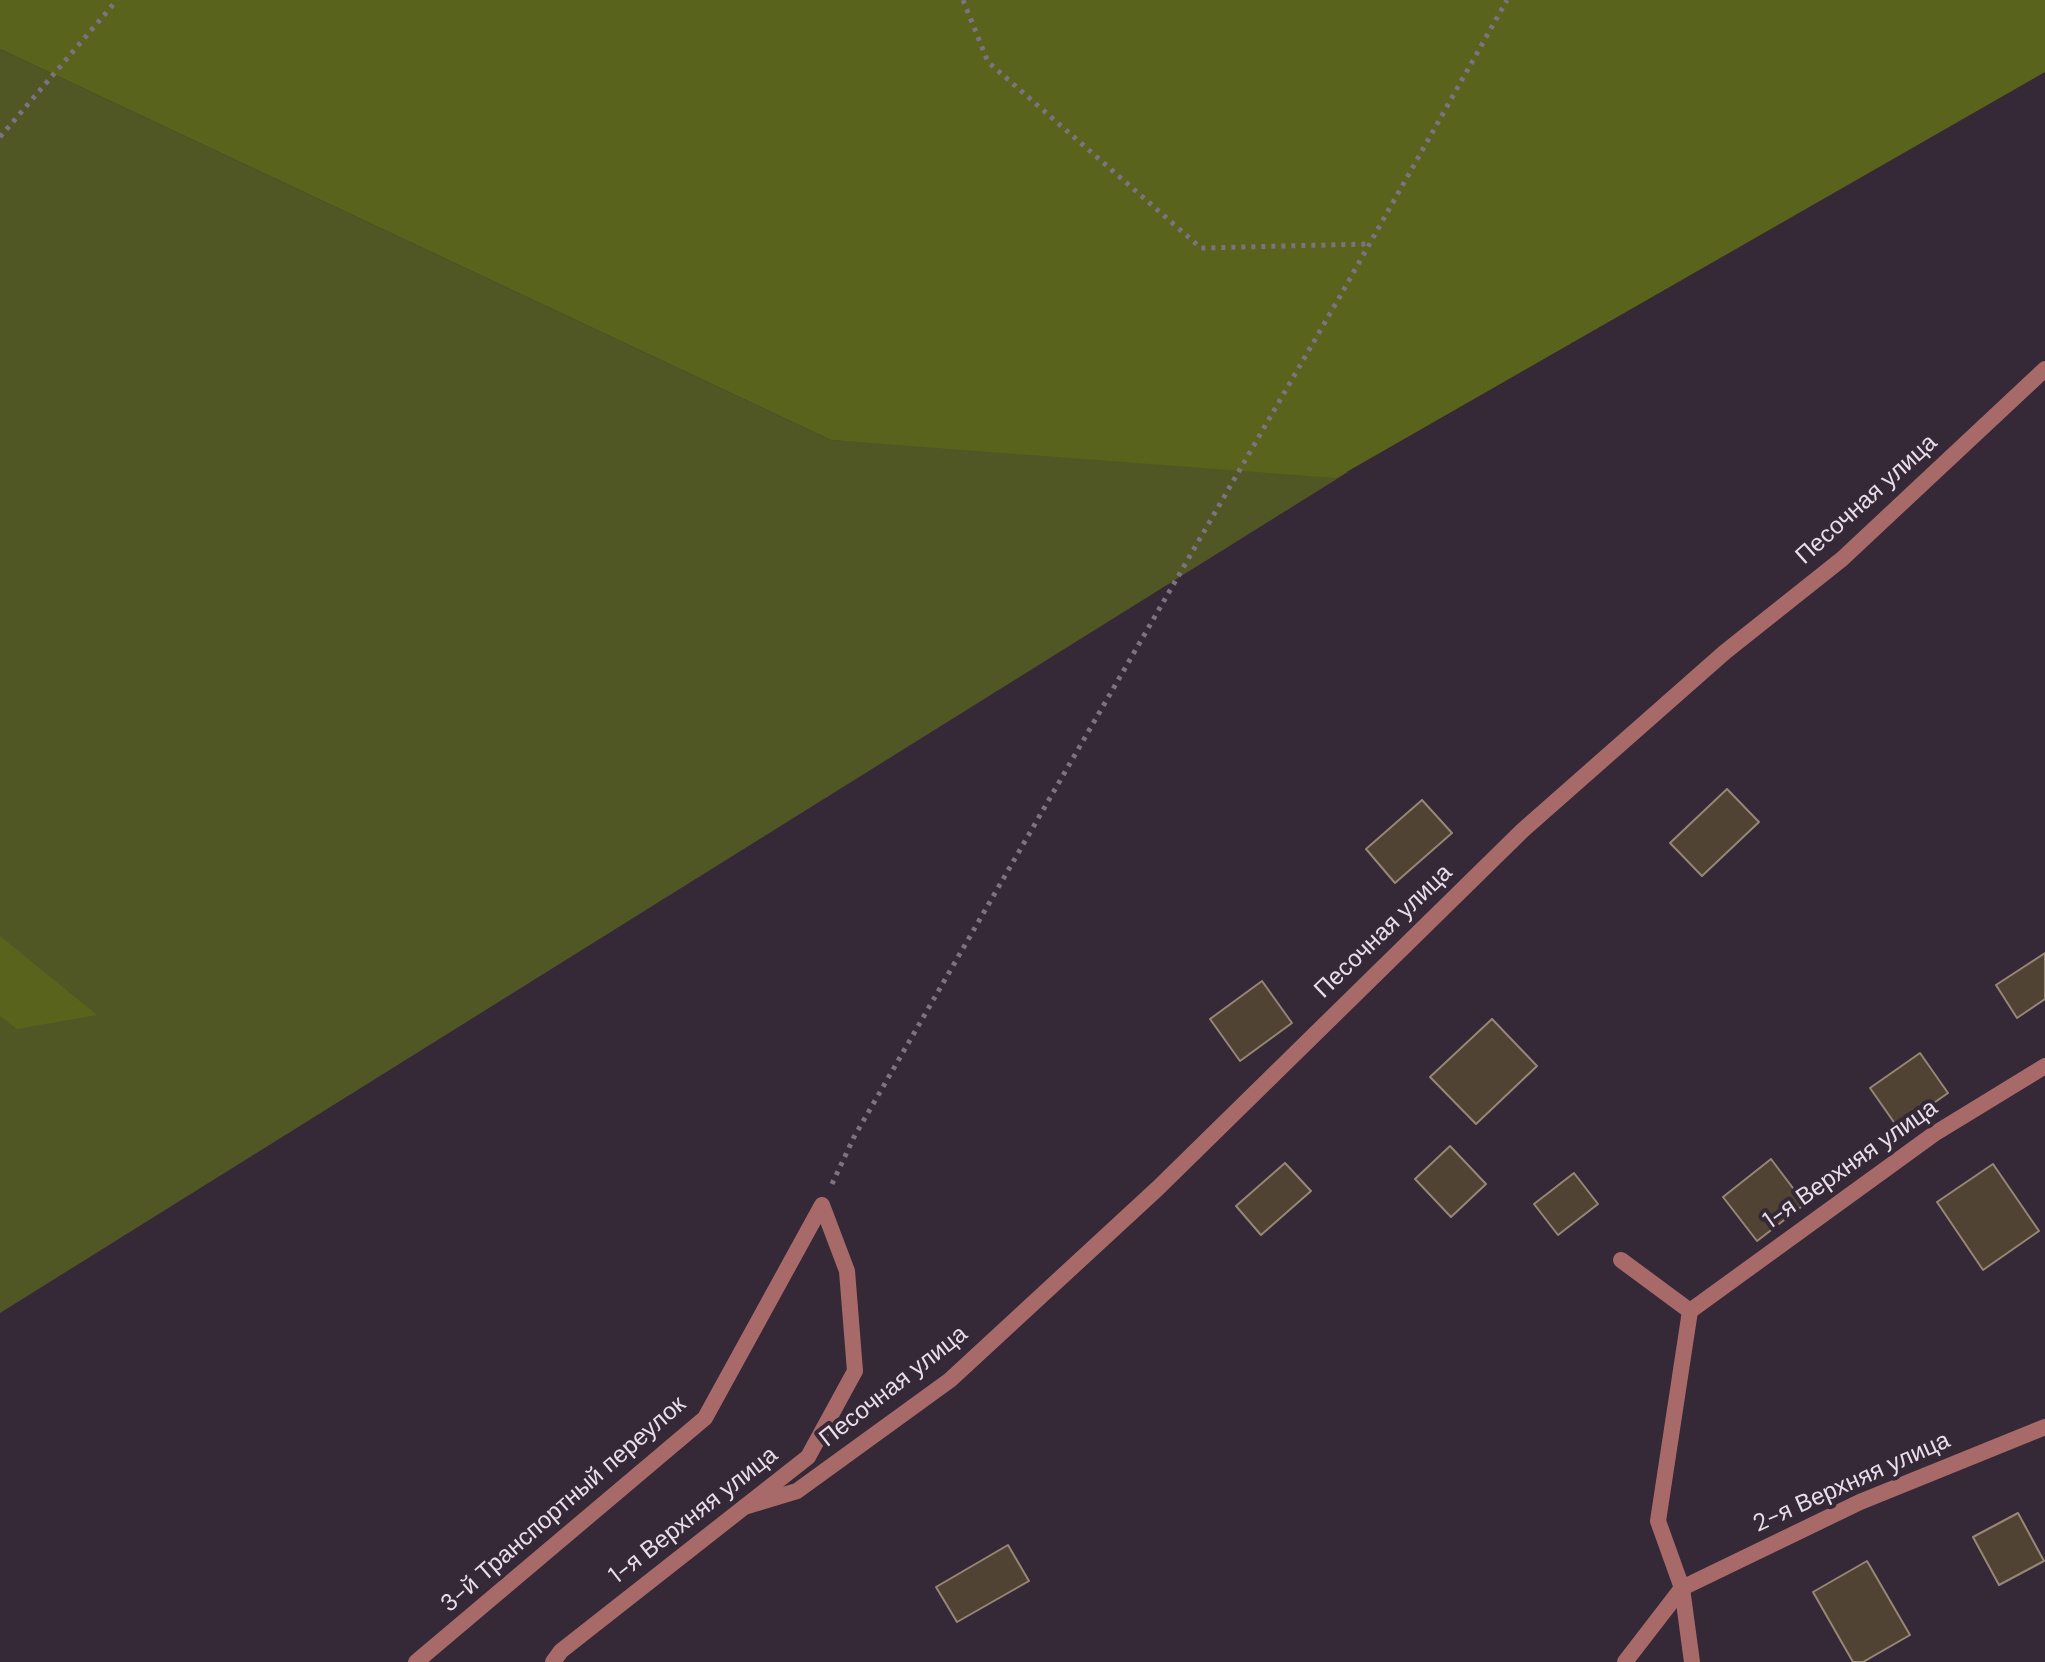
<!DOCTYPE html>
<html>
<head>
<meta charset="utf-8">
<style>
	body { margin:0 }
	canvas { display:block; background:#352837 }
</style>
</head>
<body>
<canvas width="2045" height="1662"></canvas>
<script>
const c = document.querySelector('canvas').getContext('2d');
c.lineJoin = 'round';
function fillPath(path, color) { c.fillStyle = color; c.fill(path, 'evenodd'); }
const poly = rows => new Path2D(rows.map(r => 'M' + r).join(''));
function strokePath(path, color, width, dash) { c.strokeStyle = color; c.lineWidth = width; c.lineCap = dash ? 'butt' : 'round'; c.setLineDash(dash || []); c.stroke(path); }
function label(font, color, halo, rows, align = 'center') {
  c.font = font + ' "DM Sans",sans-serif'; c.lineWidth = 8; c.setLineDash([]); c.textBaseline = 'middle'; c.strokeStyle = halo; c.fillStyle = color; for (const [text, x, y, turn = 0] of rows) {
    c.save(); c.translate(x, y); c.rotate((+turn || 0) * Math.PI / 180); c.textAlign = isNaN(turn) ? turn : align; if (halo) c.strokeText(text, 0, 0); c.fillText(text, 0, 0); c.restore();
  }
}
fillPath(poly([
	[0,49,831,440,1348,472,0,1313]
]), '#505724');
fillPath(poly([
	[0,0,2045,0,2045,72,1336,478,831,440,0,49],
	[0,936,97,1015,17,1029,0,1016]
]), '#5a631b');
const building = poly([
	[1727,789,1759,822,1702,876,1670,843,1727,789],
	[1422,800,1452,833,1395,883,1366,849,1422,800],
	[2045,953,2045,999,2017,1018,1996,985,2045,953],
	[1262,981,1292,1023,1240,1061,1210,1019,1262,981],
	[1492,1019,1537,1066,1476,1124,1430,1077,1492,1019],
	[1920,1053,1948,1093,1898,1128,1870,1088,1920,1053],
	[1450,1146,1486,1184,1451,1217,1415,1179,1450,1146],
	[1771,1159,1805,1204,1757,1241,1723,1197,1771,1159],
	[1285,1163,1311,1191,1261,1235,1236,1206,1285,1163],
	[1993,1164,2039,1231,1983,1270,1937,1202,1993,1164],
	[1574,1173,1598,1204,1558,1235,1534,1204,1574,1173],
	[2018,1513,2044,1561,1999,1585,1973,1537,2018,1513],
	[1008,1545,1029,1581,957,1622,936,1587,1008,1545],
	[1867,1561,1910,1635,1863,1662,1853,1662,1813,1592,1867,1561]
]);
fillPath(building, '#514334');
strokePath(building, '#968676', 2);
strokePath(poly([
	[963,0,988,62,1201,248,1369,244],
	[0,137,117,0],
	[832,1184,854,1137,1339,298,1507,0]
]), '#7d727f', 5, [4, 6]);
strokePath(poly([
	[1621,1260,1690,1311,1658,1521,1682,1588,1692,1662]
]), '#a86a69', 16);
strokePath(poly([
	[1690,1311,1934,1134,2045,1066],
	[744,1507,797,1491,950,1380,1158,1188,1523,830,1725,652,1842,559,2045,369],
	[416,1662,705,1418,822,1205],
	[553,1662,561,1651,808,1457,855,1371,847,1271,822,1205],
	[1625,1662,1682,1588,1860,1502,2045,1427]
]), '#a86a69', 16);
label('24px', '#e7dee8', '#352837', [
	["Песочная улица",1867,500,-42],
	["Песочная улица",1384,932,-44],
	["1-я Верхняя улица",1851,1165,-35],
	["Песочная улица",894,1387,-38],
	["2-я Верхняя улица",1852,1483,-24],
	["3-й Транспортный переулок",564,1505,-41],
	["1-я Верхняя улица",694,1516,-38]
]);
</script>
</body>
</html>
